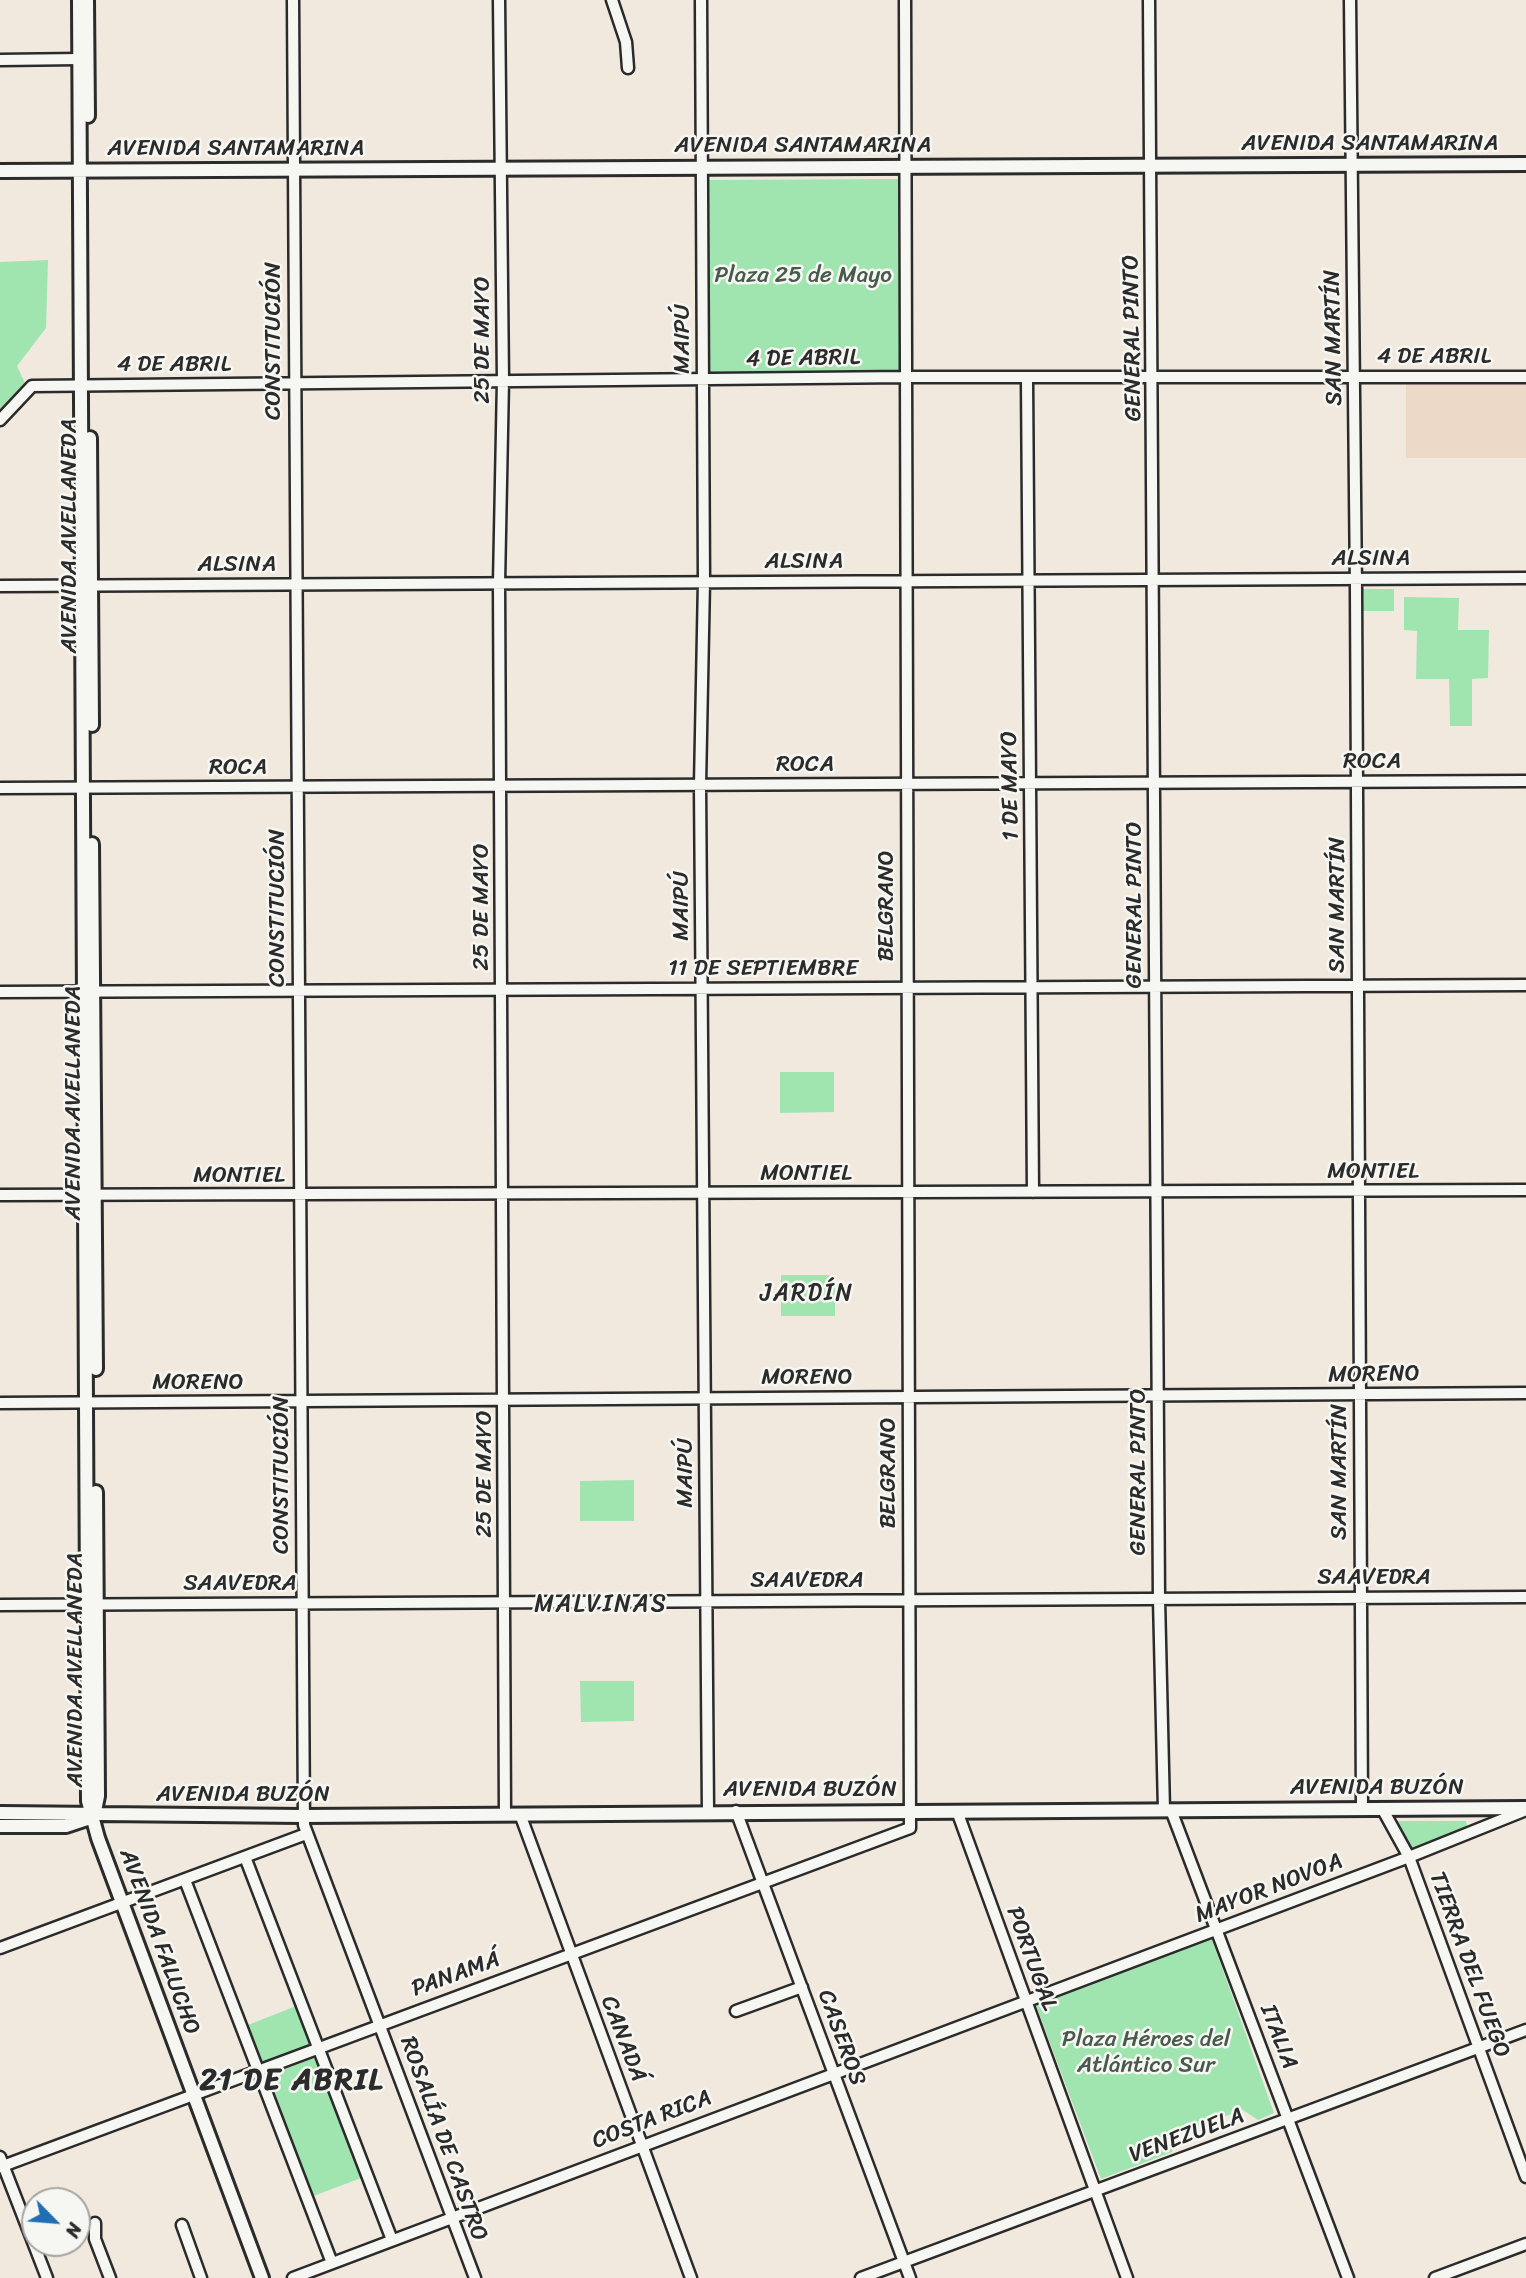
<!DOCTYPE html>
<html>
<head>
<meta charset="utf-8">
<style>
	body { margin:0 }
	#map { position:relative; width:1526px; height:2278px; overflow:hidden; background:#f2e9de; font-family:Sriracha,sans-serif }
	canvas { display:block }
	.north { position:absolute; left:21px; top:2187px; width:70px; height:70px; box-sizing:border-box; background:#f6f6f2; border:2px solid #a5a5a2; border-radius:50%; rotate:115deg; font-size:19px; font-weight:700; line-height:28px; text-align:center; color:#2b2b2b }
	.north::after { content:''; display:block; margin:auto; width:24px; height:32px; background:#1f6fb2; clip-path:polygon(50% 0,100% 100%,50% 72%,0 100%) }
</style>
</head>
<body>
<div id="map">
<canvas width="1526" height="2278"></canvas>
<div class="north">N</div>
</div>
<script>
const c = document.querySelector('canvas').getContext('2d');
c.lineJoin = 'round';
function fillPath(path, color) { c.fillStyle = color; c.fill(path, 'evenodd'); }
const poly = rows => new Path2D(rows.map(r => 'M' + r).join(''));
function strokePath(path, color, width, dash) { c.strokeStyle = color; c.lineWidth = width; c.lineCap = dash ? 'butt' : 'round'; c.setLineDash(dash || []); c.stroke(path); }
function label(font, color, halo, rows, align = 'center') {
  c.font = font + ' Sriracha,sans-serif'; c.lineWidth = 5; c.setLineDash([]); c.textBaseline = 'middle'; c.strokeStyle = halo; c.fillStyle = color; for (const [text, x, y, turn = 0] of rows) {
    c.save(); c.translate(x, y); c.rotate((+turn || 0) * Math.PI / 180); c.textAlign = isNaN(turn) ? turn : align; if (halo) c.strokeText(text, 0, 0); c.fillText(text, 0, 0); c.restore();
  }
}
fillPath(poly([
	[1406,383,1526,383,1526,458,1406,458]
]), '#edd9c7');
fillPath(poly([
	[898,179,900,372,706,374,708,180],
	[48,260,46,328,17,366,25,383,0,409,0,262],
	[1363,589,1394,589,1394,611,1363,611],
	[1404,597,1459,598,1458,630,1489,630,1488,678,1472,679,1472,726,1450,726,1449,679,1416,679,1417,631,1404,630],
	[780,1072,834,1072,834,1112,780,1113],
	[781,1275,835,1275,835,1316,781,1316],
	[634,1480,634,1521,580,1521,580,1481],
	[580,1681,634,1681,634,1721,581,1722],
	[1390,1821,1466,1821,1467,1827,1408,1850],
	[1211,1937,1274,2113,1258,2120,1243,2110,1176,2134,1172,2152,1101,2179,1035,2003],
	[296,2006,311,2044,262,2063,248,2025],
	[315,2055,361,2178,311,2197,264,2075]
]), '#a0e5b0');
const minor = poly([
	[293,0,304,1825,475,2278],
	[499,0,503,380,499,583,505,1814],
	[612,0,626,42,628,68],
	[701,0,704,581,700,785,708,1812],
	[1149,0,1159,1599,1164,1810],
	[1350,0,1356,589,1362,1810],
	[0,60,79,59],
	[1027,379,1033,1192],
	[0,420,32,386,905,377,1526,377],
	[0,586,1526,578],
	[0,788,1526,781],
	[0,992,1526,985],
	[0,1195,1526,1190],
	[0,1403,1526,1393],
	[0,1605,1526,1597],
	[1171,1810,1348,2278],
	[1383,1810,1409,1857,1526,2177],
	[736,1811,910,2278],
	[957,1811,1127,2278],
	[520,1814,691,2278],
	[245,1857,392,2240],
	[185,1880,332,2263],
	[0,1948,306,1834],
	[736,2011,802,1987],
	[0,2157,47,2278],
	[0,2167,910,1828,905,0],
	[95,2223,95,2239,110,2278],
	[182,2225,201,2278],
	[293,2278,1409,1857,1526,1810],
	[861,2278,1526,2030],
	[1435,2278,1526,2244]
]);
const major = poly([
	[79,0,88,1801,98,1838,262,2278],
	[87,0,88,116],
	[0,171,1526,164],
	[90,438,92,725],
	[92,844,96,1369],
	[0,1813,303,1816,1526,1808],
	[94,1816,98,1796,96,1492],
	[0,1826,66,1826,90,1818]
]);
strokePath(minor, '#2b2b2b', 15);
strokePath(major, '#2b2b2b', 18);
strokePath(minor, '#f6f6f2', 10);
strokePath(major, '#f6f6f2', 12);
label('23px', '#2b2b2b', '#f6f6f2', [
	["AVENIDA SANTAMARINA",1370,144],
	["AVENIDA SANTAMARINA",803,146],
	["AVENIDA SANTAMARINA",236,149],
	["GENERAL PINTO",1133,338,-91],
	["SAN MARTÍN",1334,338,-91],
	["MAIPÚ",683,339,-90],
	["25 DE MAYO",483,340,-90],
	["CONSTITUCIÓN",274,341,-90],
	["4 DE ABRIL",1434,357],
	["4 DE ABRIL",803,359,-1],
	["4 DE ABRIL",174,365],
	["AVENIDA AVELLANEDA",70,536,-90],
	["ALSINA",1371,559],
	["ALSINA",804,562],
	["ALSINA",237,565],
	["ROCA",1372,762],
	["ROCA",805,765],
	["ROCA",238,768],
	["1 DE MAYO",1011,786,-91],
	["GENERAL PINTO",1135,905,-90],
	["SAN MARTÍN",1338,905,-90],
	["MAIPÚ",682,906,-90],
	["BELGRANO",887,906,-90],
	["25 DE MAYO",482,907,-90],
	["CONSTITUCIÓN",278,908,-90],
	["11 DE SEPTIEMBRE",763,969],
	["AVENIDA AVELLANEDA",74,1103,-90],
	["MONTIEL",1373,1172],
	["MONTIEL",806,1174],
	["MONTIEL",239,1176],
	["MORENO",1374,1375,-1],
	["MORENO",807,1378],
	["MORENO",198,1383],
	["GENERAL PINTO",1139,1472,-90],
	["SAN MARTÍN",1340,1472,-90],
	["MAIPÚ",686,1473,-90],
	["BELGRANO",889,1473,-90],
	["25 DE MAYO",485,1474,-90],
	["CONSTITUCIÓN",282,1475,-90],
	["SAAVEDRA",1374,1578],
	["SAAVEDRA",807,1581],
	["SAAVEDRA",240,1584],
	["AVENIDA AVELLANEDA",76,1670,-90],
	["AVENIDA BUZÓN",1377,1788],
	["AVENIDA BUZÓN",810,1790],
	["AVENIDA BUZÓN",243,1795],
	["MAYOR NOVOA",1269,1889,-21],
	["AVENIDA FALUCHO",159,1942,70],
	["PORTUGAL",1031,1959,70],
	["TIERRA DEL FUEGO",1469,1965,70],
	["PANAMÁ",456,1975,-20],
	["ITALIA",1278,2037,69],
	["CASEROS",841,2038,70],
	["CANADÁ",623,2039,69],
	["COSTA RICA",652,2120,-21],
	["VENEZUELA",1187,2136,-20],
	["ROSALÍA DE CASTRO",443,2139,70]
]);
label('23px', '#485a4c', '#f6f6f2', [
	["Plaza 25 de Mayo",803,276],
	["Plaza Héroes del",1146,2040],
	["Atlántico Sur",1146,2066]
]);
c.letterSpacing = '2px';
label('24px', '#2b2b2b', '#f6f6f2', [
	["JARDÍN",807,1294],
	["MALVINAS",601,1605]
]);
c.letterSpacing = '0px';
c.letterSpacing = '2px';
label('bold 30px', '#2b2b2b', '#f6f6f2', [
	["21 DE ABRIL",292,2081]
]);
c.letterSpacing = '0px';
</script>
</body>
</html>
